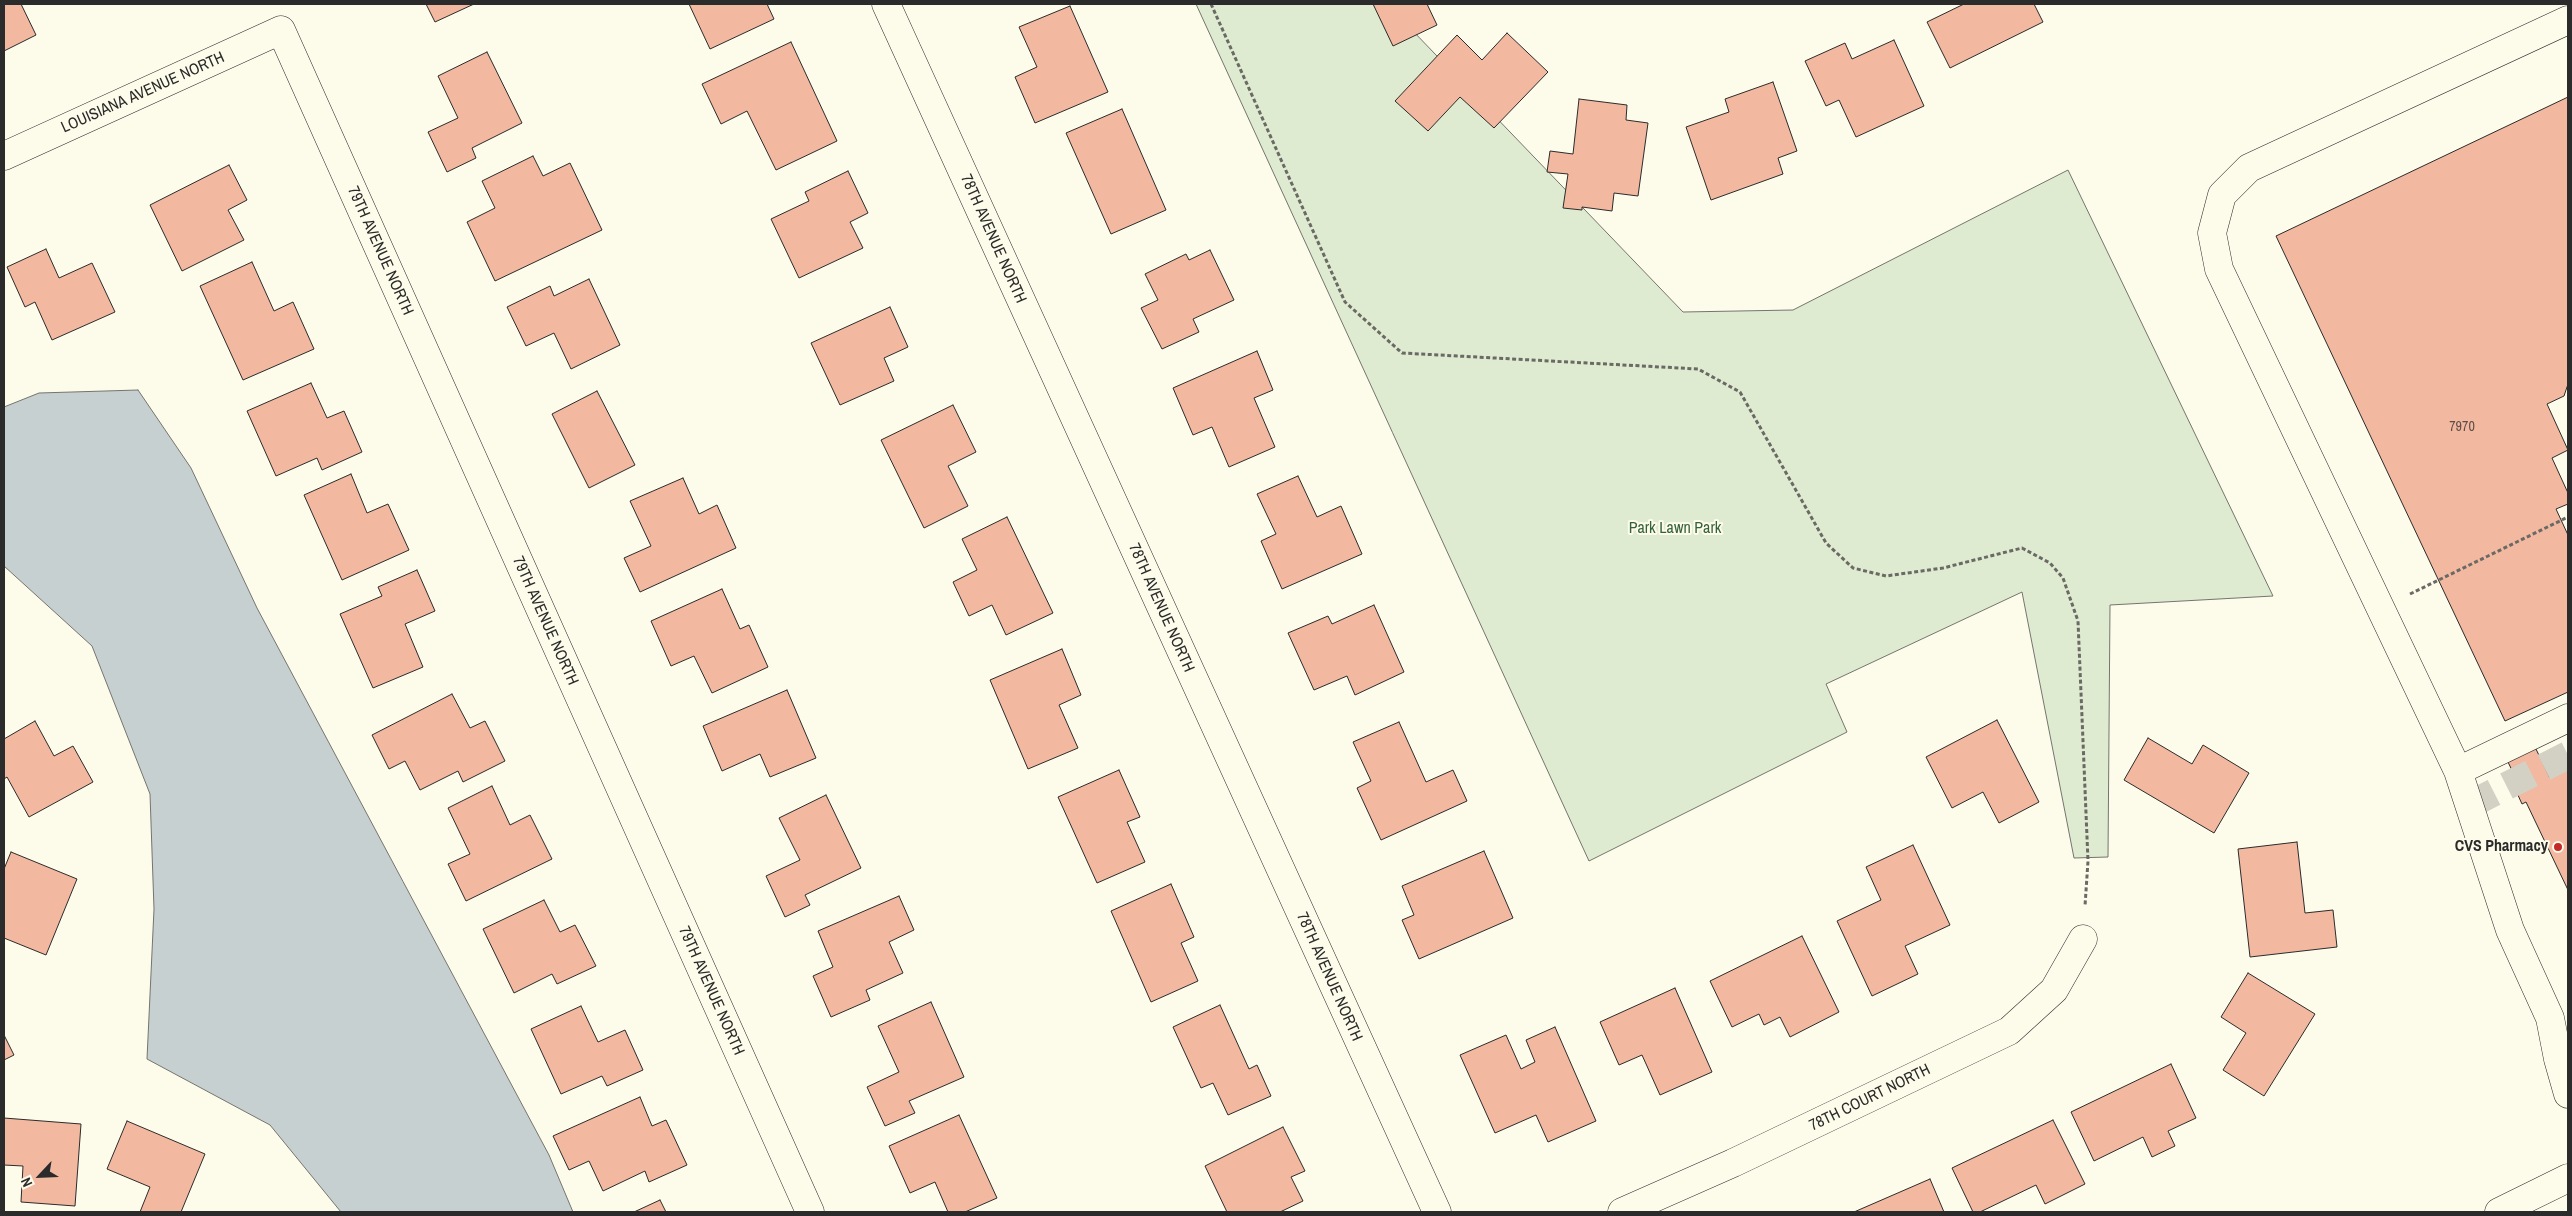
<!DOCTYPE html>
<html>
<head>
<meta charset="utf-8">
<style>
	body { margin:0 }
	#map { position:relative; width:2572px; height:1216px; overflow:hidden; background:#fdfbea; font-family:"Archivo Narrow",sans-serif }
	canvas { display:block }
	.frame { position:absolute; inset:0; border:5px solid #2b2b2b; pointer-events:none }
	.north { position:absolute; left:15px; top:1151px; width:50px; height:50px; -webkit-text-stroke:4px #fdfbea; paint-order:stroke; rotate:245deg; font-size:14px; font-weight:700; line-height:20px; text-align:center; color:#2b2b2b }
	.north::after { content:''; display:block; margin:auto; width:18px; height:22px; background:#2b2b2b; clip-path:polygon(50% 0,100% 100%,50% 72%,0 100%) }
</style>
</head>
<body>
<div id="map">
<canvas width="2572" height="1216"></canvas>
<div class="frame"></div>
<div class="north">N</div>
</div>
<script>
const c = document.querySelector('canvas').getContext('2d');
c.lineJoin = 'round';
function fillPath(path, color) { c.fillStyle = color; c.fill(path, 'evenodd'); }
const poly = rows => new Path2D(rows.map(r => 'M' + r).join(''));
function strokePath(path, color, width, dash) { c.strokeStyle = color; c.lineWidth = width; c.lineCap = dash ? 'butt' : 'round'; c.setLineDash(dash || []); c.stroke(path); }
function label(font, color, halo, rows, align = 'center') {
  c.font = font + ' "Archivo Narrow",sans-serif'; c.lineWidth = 4; c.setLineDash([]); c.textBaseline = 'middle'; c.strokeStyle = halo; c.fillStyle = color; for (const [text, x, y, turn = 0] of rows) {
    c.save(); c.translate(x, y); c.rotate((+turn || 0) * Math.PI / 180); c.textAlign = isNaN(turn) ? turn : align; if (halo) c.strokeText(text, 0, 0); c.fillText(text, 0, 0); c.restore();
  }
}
const green = poly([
	[1196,4,1387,4,1683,312,1793,310,2068,170,2273,596,2110,605,2108,857,2074,858,2022,592,1826,684,1847,732,1589,861,1196,4]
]);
fillPath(green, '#deebd1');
strokePath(green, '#74746e', 1);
const water = poly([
	[138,390,191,468,257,608,549,1155,573,1212,341,1212,270,1125,147,1059,154,909,150,794,92,646,4,566,4,407,39,393,138,390]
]);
fillPath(water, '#c7d0d0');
strokePath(water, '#74746e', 1);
const building = poly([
	[4,4,21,4,36,35,4,51,4,4],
	[426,4,474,4,435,22,426,4],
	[689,4,767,4,774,19,710,49,689,4],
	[1373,4,1427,4,1437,25,1393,46,1373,4],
	[1964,4,2034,4,2043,22,1950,68,1927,22,1964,4],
	[1070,6,1108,92,1035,123,1015,77,1037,67,1019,27,1070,6],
	[1507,33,1548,72,1494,128,1460,97,1428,131,1395,101,1457,35,1482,60,1507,33],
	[1894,40,1924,106,1856,137,1839,100,1826,106,1805,61,1845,43,1852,59,1894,40],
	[791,42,837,141,776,170,747,111,721,124,702,84,791,42],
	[487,52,522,123,472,148,476,158,447,172,428,132,458,118,438,76,487,52],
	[1773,82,1797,151,1778,158,1783,174,1711,200,1686,127,1729,112,1725,99,1773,82],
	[2568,97,2568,384,2564,396,2547,404,2568,450,2552,458,2568,493,2568,504,2556,509,2568,535,2568,692,2505,721,2276,236,2568,97],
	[1579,99,1627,105,1626,120,1648,123,1638,196,1614,193,1612,211,1582,207,1582,210,1563,208,1568,174,1547,172,1550,151,1573,154,1579,99],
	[1122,109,1166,210,1111,234,1066,133,1122,109],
	[533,156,543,176,570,163,602,230,495,281,467,222,495,208,482,181,533,156],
	[229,165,247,200,228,210,244,240,182,271,150,205,229,165],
	[848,171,868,213,850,222,863,248,799,278,771,219,809,201,805,192,848,171],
	[46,249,59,278,92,263,115,312,52,340,35,302,25,307,7,267,46,249],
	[1210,250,1234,300,1193,319,1199,332,1162,349,1141,308,1158,300,1145,274,1186,254,1189,260,1210,250],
	[252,262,274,311,293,302,314,349,243,380,200,286,252,262],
	[589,279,620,345,571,369,554,333,526,346,507,307,550,286,554,296,589,279],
	[890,307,908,347,884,358,894,381,840,405,811,343,890,307],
	[1257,351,1273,390,1254,398,1275,447,1229,467,1212,427,1193,435,1173,388,1257,351],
	[311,383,327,418,344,411,362,452,322,470,317,458,276,476,247,411,311,383],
	[597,391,635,465,589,488,552,414,597,391],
	[953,405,976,452,948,466,968,506,924,528,881,440,953,405],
	[351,474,367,513,388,504,409,550,342,580,304,495,351,474],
	[1298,476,1317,517,1341,506,1362,554,1282,589,1261,541,1276,534,1257,494,1298,476],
	[683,478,699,514,717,505,736,548,640,592,624,558,651,546,630,501,683,478],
	[1007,517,1053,613,1006,635,992,605,969,616,953,582,977,570,962,539,1007,517],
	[417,570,435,611,405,624,423,667,373,688,340,614,382,596,378,587,417,570],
	[722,589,740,629,749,625,768,667,712,693,694,656,671,666,651,621,722,589],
	[1374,605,1404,672,1355,695,1347,676,1314,690,1288,633,1328,616,1332,624,1374,605],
	[1062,649,1081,695,1059,705,1078,748,1028,769,990,680,1062,649],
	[787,690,816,758,770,777,760,754,722,771,703,726,787,690],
	[452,694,470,728,485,721,505,761,463,782,458,771,420,790,405,761,389,769,372,735,452,694],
	[1997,720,2039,802,1999,823,1983,792,1952,808,1926,757,1997,720],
	[35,721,54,756,73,746,93,782,29,817,7,777,4,779,4,739,35,721],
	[1399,722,1426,782,1453,770,1467,801,1381,840,1357,788,1371,781,1353,742,1399,722],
	[2148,738,2192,764,2203,745,2249,773,2214,833,2124,780,2148,738],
	[2535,747,2550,778,2568,769,2568,890,2526,802,2522,804,2517,793,2522,791,2507,760,2535,747],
	[1119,770,1140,817,1127,822,1145,862,1097,883,1058,797,1119,770],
	[492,786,510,825,530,815,552,859,466,901,448,864,470,854,448,808,492,786],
	[826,795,861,868,805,895,810,905,785,917,766,876,800,860,779,818,826,795],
	[2297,842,2305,913,2333,910,2337,947,2250,957,2238,849,2297,842],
	[1913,845,1950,925,1905,946,1918,974,1872,996,1837,921,1881,900,1866,867,1913,845],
	[1484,851,1513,918,1419,959,1402,920,1414,915,1402,886,1484,851],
	[11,852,77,879,46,955,4,938,4,869,11,852],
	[1171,884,1194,937,1181,943,1198,981,1151,1002,1111,911,1171,884],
	[899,896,914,930,889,942,903,973,866,990,870,1000,831,1017,813,976,833,967,818,931,899,896],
	[544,900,560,932,575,925,596,966,557,984,552,974,514,993,483,929,544,900],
	[1802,936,1839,1012,1790,1037,1780,1017,1764,1025,1759,1014,1732,1027,1710,981,1802,936],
	[2248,973,2315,1014,2264,1096,2223,1070,2246,1033,2221,1017,2248,973],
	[1675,988,1712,1072,1660,1095,1642,1055,1619,1065,1600,1022,1675,988],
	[931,1002,964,1077,909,1101,915,1113,885,1126,867,1087,899,1072,878,1026,931,1002],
	[1220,1005,1249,1069,1257,1065,1271,1096,1228,1115,1213,1083,1201,1088,1173,1027,1220,1005],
	[581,1006,598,1042,625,1030,643,1070,607,1086,602,1076,561,1094,531,1029,581,1006],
	[1555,1027,1596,1121,1548,1142,1536,1115,1495,1133,1460,1055,1506,1035,1521,1069,1535,1062,1526,1040,1555,1027],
	[4,1035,14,1055,4,1060,4,1035],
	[2171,1064,2196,1118,2168,1131,2175,1146,2152,1157,2143,1137,2094,1161,2071,1112,2171,1064],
	[640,1097,652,1126,666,1120,687,1165,649,1182,645,1171,603,1191,589,1161,569,1170,553,1136,640,1097],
	[959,1115,997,1198,965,1212,948,1212,935,1182,910,1193,889,1146,959,1115],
	[4,1118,81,1124,75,1206,21,1202,23,1166,4,1165,4,1118],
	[2053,1120,2085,1184,2045,1204,2036,1185,1980,1212,1973,1212,1952,1168,2053,1120],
	[127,1121,205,1154,181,1212,140,1212,150,1187,107,1169,127,1121],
	[1283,1127,1305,1171,1291,1177,1303,1201,1280,1212,1227,1212,1205,1166,1283,1127],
	[1930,1179,1944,1212,1854,1212,1930,1179],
	[660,1200,666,1212,634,1212,660,1200]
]);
fillPath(building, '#f2b8a0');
strokePath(building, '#2b2b2b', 1);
strokePath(poly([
	[2469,805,2568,755]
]), '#d3d1c4', 28, [28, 14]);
const minor = poly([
	[886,4,1437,1212],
	[2568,20,2249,168,2222,195,2212,233,2219,269,2458,771,2510,930,2550,1018,2558,1059,2568,1094],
	[4,156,281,30,810,1212],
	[2458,771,2568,718],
	[1622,1212,1733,1163,2009,1031,2054,990,2083,939]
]);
const major = poly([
	[2499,1212,2568,1178]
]);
strokePath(minor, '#2b2b2b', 29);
strokePath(major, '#2b2b2b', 29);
strokePath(poly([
	[1211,4,1345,302,1402,353,1698,369,1740,392,1826,543,1853,568,1886,576,1943,568,2022,548,2050,563,2063,578,2078,621,2088,861,2085,906],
	[2410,594,2568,517]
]), '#6a6964', 3, [4, 2.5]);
strokePath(minor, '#fdfbea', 28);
strokePath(major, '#fdfbea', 28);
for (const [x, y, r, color] of [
	[2558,847,5,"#c62828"]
]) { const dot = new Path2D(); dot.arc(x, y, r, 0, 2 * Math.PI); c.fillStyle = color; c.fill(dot); strokePath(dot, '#fdfbea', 2); }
label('14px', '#5d4e48', null, [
	["7970",2462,427]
]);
label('16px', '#2b2b2b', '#fdfbea', [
	["LOUISIANA AVENUE NORTH",143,93,-24],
	["78TH AVENUE NORTH",993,239,66],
	["79TH AVENUE NORTH",380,251,66],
	["78TH AVENUE NORTH",1161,608,66],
	["79TH AVENUE NORTH",545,621,66],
	["78TH AVENUE NORTH",1329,977,66],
	["79TH AVENUE NORTH",711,991,66],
	["78TH COURT NORTH",1870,1098,-26]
]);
label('16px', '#34623c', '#fdfbea', [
	["Park Lawn Park",1675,529]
]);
label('bold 16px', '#2b2b2b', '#fdfbea', [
	["CVS Pharmacy",2548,847]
], 'right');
</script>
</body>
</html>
